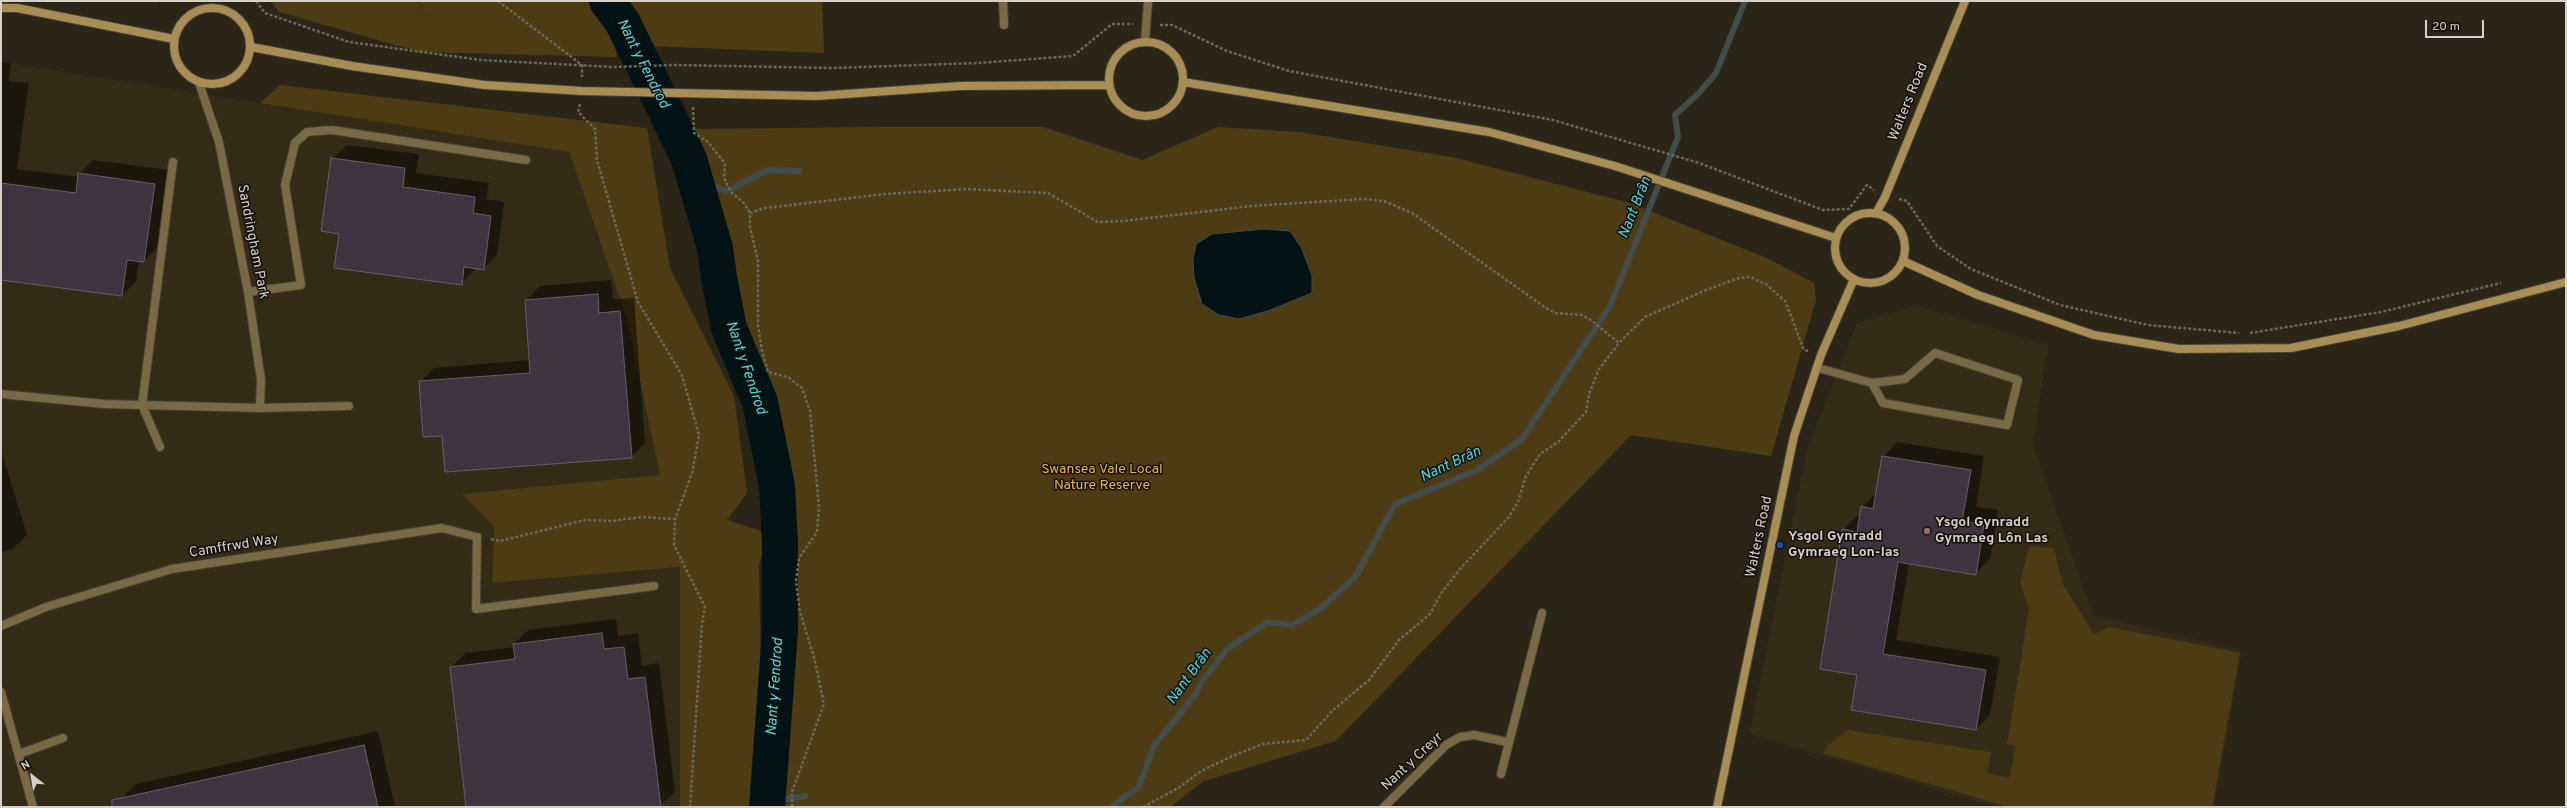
<!DOCTYPE html>
<html>
<head>
<meta charset="utf-8">
<style>
	body { margin:0 }
	#map { position:relative; width:2567px; height:808px; overflow:hidden; background:#2b2517; font-family:Overpass,sans-serif }
	canvas { display:block }
	.frame { position:absolute; inset:0; border:2px solid #d6d2ca; pointer-events:none }
	.north { position:absolute; left:12px; top:756px; width:40px; height:40px; -webkit-text-stroke:3px #110e09; paint-order:stroke; rotate:329deg; font-size:11px; font-weight:700; line-height:16px; text-align:center; color:#d6d2ca }
	.north::after { content:''; display:block; margin:auto; width:14px; height:18px; background:#d6d2ca; clip-path:polygon(50% 0,100% 100%,50% 72%,0 100%) }
	.scale { position:absolute; left:2425px; top:20px; width:59px; height:18px; box-sizing:border-box; border:2px solid #d6d2ca; border-top:0; padding-left:5px; font-size:12px; line-height:14px; white-space:nowrap; color:#d6d2ca; -webkit-text-stroke:3px #110e09; paint-order:stroke }
</style>
</head>
<body>
<div id="map">
<canvas width="2567" height="808"></canvas>
<div class="frame"></div>
<div class="north">N</div>
<div class="scale">20 m</div>
</div>
<script>
const c = document.querySelector('canvas').getContext('2d');
c.lineJoin = 'round';
function fillPath(path, color) { c.fillStyle = color; c.fill(path, 'evenodd'); }
const poly = rows => new Path2D(rows.map(r => 'M' + r).join(''));
function strokePath(path, color, width, dash) { c.strokeStyle = color; c.lineWidth = width; c.lineCap = dash ? 'butt' : 'round'; c.setLineDash(dash || []); c.stroke(path); }
function label(font, color, halo, rows, align = 'center') {
  c.font = font + ' Overpass,sans-serif'; c.lineWidth = 3; c.setLineDash([]); c.textBaseline = 'middle'; c.strokeStyle = halo; c.fillStyle = color; for (const [text, x, y, turn = 0] of rows) {
    c.save(); c.translate(x, y); c.rotate((+turn || 0) * Math.PI / 180); c.textAlign = isNaN(turn) ? turn : align; if (halo) c.strokeText(text, 0, 0); c.fillText(text, 0, 0); c.restore();
  }
}
fillPath(poly([
	[1,62,569,152,627,319,661,475,463,495,494,527,492,583,680,567,680,807,1,807],
	[1916,305,2048,345,2033,444,2093,615,2242,651,2214,807,1997,807,1749,734,1808,446,1857,323]
]), '#342b17');
fillPath(poly([
	[270,1,417,1,431,20,418,1,599,1,610,22,617,57,420,52,279,12],
	[616,1,822,1,824,53,649,46],
	[280,85,647,128,670,268,734,396,747,493,727,520,767,533,759,566,763,773,759,807,680,807,680,567,492,583,494,527,462,494,660,475,627,319,569,152,260,103],
	[878,127,1043,127,1142,160,1218,127,1299,132,1452,157,1630,203,1769,259,1814,283,1816,300,1771,456,1631,435,1336,741,1204,781,1170,807,771,807,784,607,784,517,774,441,755,367,734,320,722,251,703,181,684,129],
	[2029,546,2054,548,2063,585,2094,634,2109,627,2240,653,2212,807,2009,807,1824,753,1828,745,1848,730,1991,752,1987,773,2009,778,2016,746,2007,744,2029,609,2020,583]
]), '#4c3b13');
const water = poly([
	[1264,229,1290,231,1301,247,1312,275,1312,293,1268,311,1239,319,1219,315,1202,304,1194,278,1193,259,1196,244,1212,234,1264,229]
]);
fillPath(water, '#031315');
strokePath(water, '#424c4b', 1);
fillPath(poly([
	[1,62,11,63,9,81,29,83,17,169,79,177,79,174,93,160,169,170,158,247,144,261,139,260,136,281,122,295,1,279],
	[347,145,419,154,416,173,489,183,486,199,504,202,497,255,483,269,476,268,461,284,340,233,332,159],
	[611,280,613,299,634,298,645,443,631,457,443,435,420,382,434,368,530,360,526,300,540,286],
	[1897,442,1984,456,1976,507,1998,510,1990,559,1976,573,1909,563,1896,640,2000,657,1990,715,1976,729,1858,674,1843,530,1857,516,1860,516,1862,507,1876,493,1883,457],
	[1,450,27,535,13,549,1,552],
	[616,619,618,636,638,633,642,666,659,663,675,792,657,807,467,807,451,668,465,653,514,647,514,644,528,630],
	[378,731,395,807,124,807,122,798,136,784]
]), '#0007');
strokePath(poly([
	[695,178,726,191,768,170,799,171],
	[706,277,719,278],
	[768,802,806,796],
	[1111,807,1139,787,1153,747,1195,695,1200,684,1227,649,1268,622,1292,625,1321,608,1356,576,1395,504,1477,470,1522,439,1610,306,1678,137,1675,115,1699,93,1716,73,1745,1]
]), '#424c4b', 6);
strokePath(poly([
	[607,1,623,23,689,159,715,248,719,278,729,328,760,402,777,486,780,543,780,631,767,807]
]), '#031315', 36);
const building = poly([
	[331,158,405,168,403,187,475,197,473,213,491,216,484,270,464,267,462,285,334,268,339,234,321,231,331,158],
	[78,173,155,184,144,262,127,260,122,296,1,280,1,183,76,193,78,173],
	[598,294,599,313,620,311,632,458,445,472,442,436,423,437,419,381,530,373,525,300,598,294],
	[1882,456,1971,470,1962,521,1984,524,1976,575,1898,562,1883,654,1986,670,1976,730,1851,710,1857,675,1820,669,1842,529,1857,532,1861,506,1873,509,1882,456],
	[602,633,604,649,624,647,628,679,645,677,661,807,466,807,450,667,515,659,513,644,602,633],
	[364,745,378,807,112,807,112,800,364,745]
]);
fillPath(building, '#3d3440');
strokePath(building, '#685e6b', 1);
const lane = poly([
	[199,83,219,142,248,292,261,380,260,408],
	[248,292,301,285,285,185,295,143,307,132,332,130,526,160],
	[1818,368,1872,383,1905,379,1935,353,2018,380,2007,425,1883,403,1872,383],
	[1,394,104,404,260,408,349,406],
	[160,447,142,405,173,162],
	[477,537,476,609,654,586],
	[1,692,33,807],
	[19,754,63,738]
]);
const street = poly([
	[1003,1,1004,25],
	[1145,42,1148,1],
	[1,626,46,607,172,569,442,528,477,537],
	[1501,774,1542,613],
	[1384,807,1446,745,1460,737,1474,735,1507,742]
]);
const secondary = poly([
	'174 46a38 38 0 1 1 76 0a38 38 0 1 1-76 0Z',
	[1,8,17,8,174,39],
	'1109 79a37 37 0 1 1 74 0a37 37 0 1 1-74 0Z',
	[251,47,352,66,484,85,582,91,817,96,960,86,1108,85],
	[1183,82,1489,132,1615,166,1836,238],
	[1876,213,1885,197,1965,1],
	'1835 248a35 35 0 1 1 70 0a35 35 0 1 1-70 0Z',
	[1903,261,1978,295,2094,335,2179,349,2291,348,2399,326,2566,282],
	[1717,807,1794,436,1821,355,1854,279]
]);
strokePath(lane, '#464134', 10);
strokePath(street, '#464134', 10);
strokePath(secondary, '#464134', 10);
strokePath(poly([
	[154,1,157,1],
	[256,1,265,13,349,42,481,60,613,67,675,65,832,68,978,63,1073,56,1112,24,1133,24],
	[498,1,582,65,582,77],
	[1160,25,1172,25,1227,51,1289,71,1553,120,1699,163,1823,210,1849,209,1867,185,1874,190],
	[580,104,578,112,595,129,597,160,638,302,682,375,699,435,692,473,675,519,674,545,705,607,702,624,690,807],
	[693,107,694,133,708,142,720,157,725,164,724,176,726,183,732,193,744,203,750,213],
	[1899,199,1907,201,1937,246,1971,269,2060,305,2148,325,2239,333],
	[2250,333,2381,312,2501,283],
	[491,539,500,541,585,520,613,521,641,517,675,519],
	[792,807,792,792,824,704,814,657,800,612,796,581,799,558,817,532,819,507,810,411,802,388,788,377,768,372,762,351,758,325,758,261,750,227,750,213,765,208,885,194,967,189,1048,193,1098,222,1124,221,1251,206,1363,199,1384,201,1412,213,1546,308,1555,313,1582,315,1592,321,1619,343,1645,317,1706,290,1739,278,1751,277,1767,285,1785,301,1804,350,1808,351],
	[1143,807,1180,787,1201,771,1237,754,1263,744,1306,740,1332,711,1369,680,1399,640,1430,614,1442,592,1460,569,1509,517,1518,502,1526,476,1540,454,1558,442,1586,412,1589,394,1599,369,1619,343]
]), '#6d685c', 2.5, [3, 2]);
strokePath(lane, '#796945', 8);
strokePath(street, '#796945', 8);
strokePath(secondary, '#a88e54', 8);
for (const [x, y, r, color] of [
	[1927,531,4,"#8d6e63"],
	[1780,545,4,"#1a4fb4"]
]) { const dot = new Path2D(); dot.arc(x, y, r, 0, 2 * Math.PI); c.fillStyle = color; c.fill(dot); strokePath(dot, '#110e09', 1.5); }
label('14px', '#d6d2ca', '#110e09', [
	["Walters Road",1909,102,-68],
	["Sandringham Park",252,242,79],
	["Walters Road",1760,537,-78],
	["Camffrwd Way",234,547,-9],
	["Nant y Creyr",1413,762,-43]
]);
label('14px', '#eeba35', '#110e09', [
	["Swansea Vale Local",1102,470],
	["Nature Reserve",1102,486]
]);
label('bold 14px', '#d6d2ca', '#110e09', [
	["Ysgol Gynradd",1935,523],
	["Gymraeg Lôn Las",1935,539],
	["Ysgol Gynradd",1788,537],
	["Gymraeg Lon-las",1788,553]
], 'left');
label('italic 15px', '#46d8e5', '#110e09', [
	["Nant y Fendrod",642,64,63],
	["Nant Brân",1636,208,-68],
	["Nant y Fendrod",745,368,71],
	["Nant Brân",1451,465,-25],
	["Nant Brân",1190,677,-54],
	["Nant y Fendrod",776,687,-86]
]);
</script>
</body>
</html>
